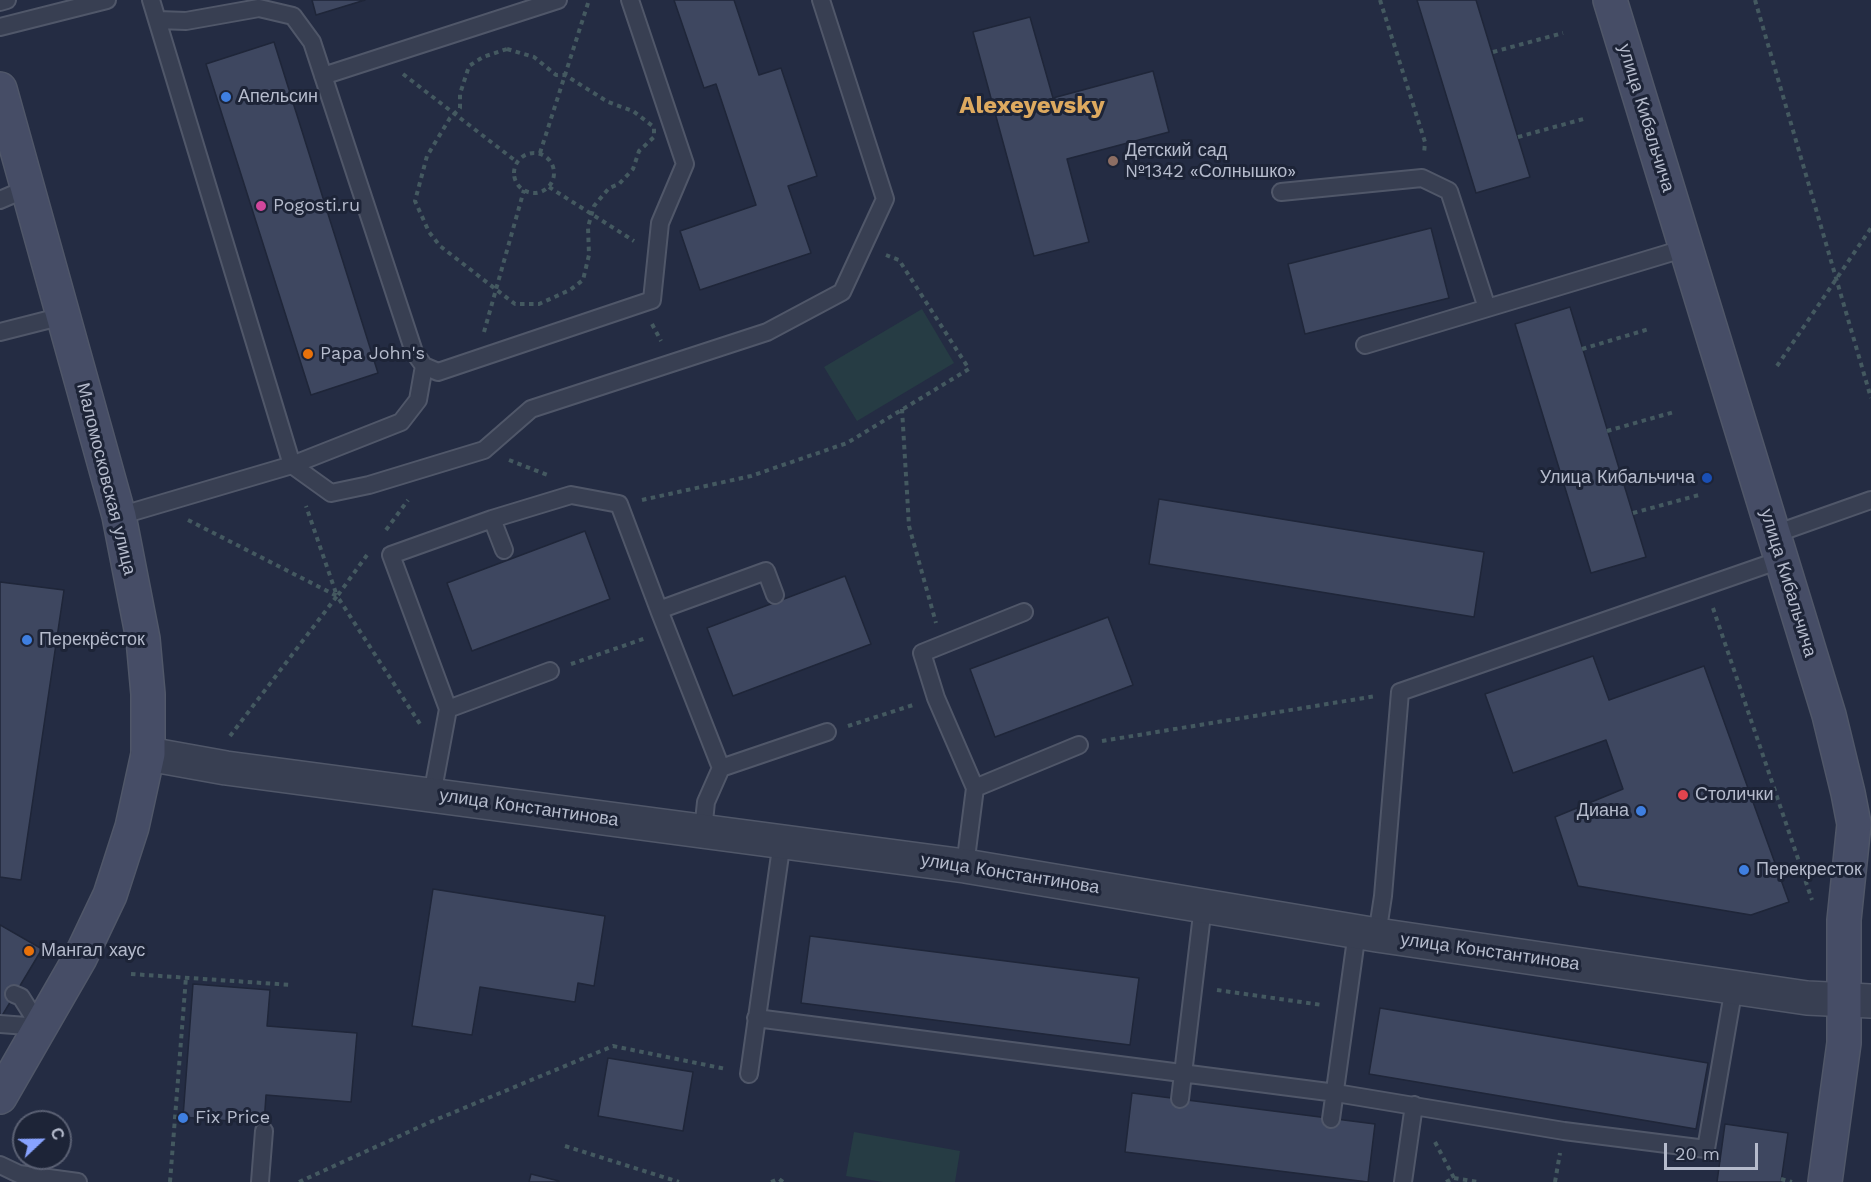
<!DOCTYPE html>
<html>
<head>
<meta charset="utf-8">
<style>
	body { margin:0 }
	#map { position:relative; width:1871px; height:1182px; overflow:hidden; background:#242c43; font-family:"Work Sans",sans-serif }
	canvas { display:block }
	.north { position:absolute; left:12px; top:1110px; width:60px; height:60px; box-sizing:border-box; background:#1d2437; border:2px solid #5a6073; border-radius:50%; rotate:68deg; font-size:16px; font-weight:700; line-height:24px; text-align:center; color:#b5bbcc }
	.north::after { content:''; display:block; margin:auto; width:21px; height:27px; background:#88a3ff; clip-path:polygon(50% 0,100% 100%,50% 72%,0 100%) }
	.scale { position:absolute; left:1664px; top:1143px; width:94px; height:27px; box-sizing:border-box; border:3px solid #b5bbcc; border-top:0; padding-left:8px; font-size:18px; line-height:21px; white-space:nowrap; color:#b5bbcc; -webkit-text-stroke:4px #1d2437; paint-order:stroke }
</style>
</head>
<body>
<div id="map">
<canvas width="1871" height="1182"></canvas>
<div class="north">С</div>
<div class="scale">20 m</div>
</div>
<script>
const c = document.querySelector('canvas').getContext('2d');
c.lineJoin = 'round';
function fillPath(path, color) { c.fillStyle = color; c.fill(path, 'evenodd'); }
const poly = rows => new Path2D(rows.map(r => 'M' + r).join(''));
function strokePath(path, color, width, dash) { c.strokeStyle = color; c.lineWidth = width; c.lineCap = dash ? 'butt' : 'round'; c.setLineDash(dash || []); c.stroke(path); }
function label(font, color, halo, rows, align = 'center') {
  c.font = font + ' "Work Sans",sans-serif'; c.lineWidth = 6; c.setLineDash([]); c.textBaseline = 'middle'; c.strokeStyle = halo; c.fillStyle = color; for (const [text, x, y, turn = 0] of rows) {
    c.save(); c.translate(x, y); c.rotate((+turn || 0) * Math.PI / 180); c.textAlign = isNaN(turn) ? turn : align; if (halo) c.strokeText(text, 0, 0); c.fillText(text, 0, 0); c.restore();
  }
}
fillPath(poly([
	[922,309,954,363,857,421,824,367],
	[854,1132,960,1151,955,1182,883,1182,846,1176]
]), '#263c44');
const building = poly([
	[312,0,365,0,316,15,312,0],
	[674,0,734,0,759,75,781,68,817,176,788,186,811,253,700,290,680,231,756,205,716,84,704,88,674,0],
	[1417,0,1476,0,1530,177,1476,193,1417,0],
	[1030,17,1053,98,1153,71,1169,132,1067,159,1089,242,1034,256,973,32,1030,17],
	[274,42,378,373,311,395,206,64,274,42],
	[1431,228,1449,298,1305,334,1288,264,1431,228],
	[1570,307,1646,557,1591,573,1515,324,1570,307],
	[1159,499,1484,552,1474,617,1149,564,1159,499],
	[585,531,610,599,472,651,447,583,585,531],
	[845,576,871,644,733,696,707,628,845,576],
	[0,582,64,590,21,880,0,877,0,582],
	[1108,617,1133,685,995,737,970,669,1108,617],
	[1593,656,1609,700,1704,666,1789,902,1751,915,1578,886,1555,817,1623,789,1606,740,1513,773,1485,694,1593,656],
	[433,889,605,916,594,986,578,983,575,1002,480,987,472,1035,412,1026,433,889],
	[0,925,42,949,0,1019,0,925],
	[810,936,1139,978,1130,1045,801,1003,810,936],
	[193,984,270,990,267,1026,357,1033,351,1102,266,1095,264,1124,183,1117,193,984],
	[1380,1008,1708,1063,1696,1129,1369,1074,1380,1008],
	[608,1058,693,1072,683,1131,598,1116,608,1058],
	[1132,1093,1375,1124,1368,1182,1125,1152,1132,1093],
	[1725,1124,1788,1133,1781,1182,1717,1182,1725,1124],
	[531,1174,559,1181,559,1182,529,1182,531,1174]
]);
fillPath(building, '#3e4760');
strokePath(building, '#1f2639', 1.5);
const lane = poly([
	[151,0,292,465,331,493,369,485,484,450,531,409,767,332,842,292,885,199,821,0],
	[0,2,7,0],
	[0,27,107,0],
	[323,76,558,0],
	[1281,192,1422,178,1449,191,1487,308],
	[0,200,28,188],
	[0,332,63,316],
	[1365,345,1686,248],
	[424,366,438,372,652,300,660,223,685,164,630,0],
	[119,516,292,465,401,422,418,400,424,366,414,352,312,42,293,16,259,8,186,21,158,20],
	[492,519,571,495,619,504,659,610],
	[1772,535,1871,500],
	[448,709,391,555,492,519,504,550],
	[721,768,659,610,766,571,775,595],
	[975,788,936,698,922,653,1024,612],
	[432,795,448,709,550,671],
	[703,831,706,802,721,768,827,732],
	[965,866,975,788,1079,745],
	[1377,935,1383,896,1400,692,1780,560],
	[14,994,21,997,40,1027],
	[756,1018,1336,1093,1564,1131,1706,1149,1734,987],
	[0,1024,40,1027],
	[749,1074,782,841],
	[1180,1099,1203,906],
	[1331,1119,1357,932],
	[0,1165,19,1174,78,1182],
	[260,1182,264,1131],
	[1403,1182,1414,1105]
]);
const street = poly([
	[148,754,226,768,965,866,1377,935,1807,998,1871,1001]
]);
const secondary = poly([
	[1610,0,1829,715,1848,793,1854,824,1844,920,1844,1043,1825,1182],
	[0,89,119,516,143,639,148,694,148,754,132,827,110,895,80,958,0,1097]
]);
strokePath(lane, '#505769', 20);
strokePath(street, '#505769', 36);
strokePath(secondary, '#505769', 36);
strokePath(poly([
	[1380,0,1425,142,1424,154],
	[1755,0,1871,398],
	[507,49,534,57,556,75,565,75,608,102,633,111,654,127,654,137,639,151,633,169,619,184,609,188,594,206,588,227,589,255,583,280,570,290,539,304,515,304,440,246,429,232,415,201,427,156,450,118,460,108,460,94,469,66,483,57,507,49],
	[1493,52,1563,33],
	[403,74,517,162],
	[1518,137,1587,118],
	'514 173a20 20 0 1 1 40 0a20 20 0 1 1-40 0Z',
	[540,153,589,0],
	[549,187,634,241],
	[652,324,661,341],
	[484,332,524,190],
	[1582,349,1649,329],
	[1777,366,1871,228],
	[902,409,909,526,936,623],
	[1607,431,1674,412],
	[509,460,550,476],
	[642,500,751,476,847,443,969,369,899,260,886,255],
	[1633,513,1699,495],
	[188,520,337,596,420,724],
	[386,530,408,500],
	[338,595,367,555],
	[1713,608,1812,900],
	[571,664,646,638],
	[848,726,913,705],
	[230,736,337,596,306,506],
	[1102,741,1376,696],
	[131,974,292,985],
	[1217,990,1322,1005],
	[1435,1142,1454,1178],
	[565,1146,679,1182],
	[1781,1179,1792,1182],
	[170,1182,186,977],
	[299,1182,428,1123,613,1046,726,1069],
	[771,1182,779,1179,783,1182],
	[1446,1182,1454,1178,1478,1182],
	[1555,1182,1560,1153]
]), '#445960', 4, [4.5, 4.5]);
strokePath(lane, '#383f52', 16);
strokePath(street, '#383f52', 33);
strokePath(secondary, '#464d66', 33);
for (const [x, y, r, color] of [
	[226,97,6,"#3f7fe0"],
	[1113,161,6,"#8d6e63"],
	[261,206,6,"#d1479c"],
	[308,354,6,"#e8710a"],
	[1707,478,6,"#1a4fb4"],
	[27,640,6,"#3f7fe0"],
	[1683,795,6,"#e0444e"],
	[1641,811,6,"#3f7fe0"],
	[1744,870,6,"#3f7fe0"],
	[29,951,6,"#e8710a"],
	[183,1118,6,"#3f7fe0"]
]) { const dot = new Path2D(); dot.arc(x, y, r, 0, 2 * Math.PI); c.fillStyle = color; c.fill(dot); strokePath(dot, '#1d2437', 2); }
label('18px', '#b5bbcc', '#1d2437', [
	["Апельсин",238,97],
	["Детский сад",1125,151],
	["№1342 «Солнышко»",1125,172],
	["Pogosti.ru",273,206],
	["Papa John's",320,354],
	["Улица Кибальчича",1695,478,"right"],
	["Перекрёсток",39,640],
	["Столички",1695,795],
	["Диана",1629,811,"right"],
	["Перекресток",1756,870],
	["Мангал хаус",41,951],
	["Fix Price",195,1118]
], 'left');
label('18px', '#b5bbcc', '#1d2437', [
	["улица Кибальчича",1646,118,73],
	["Маломосковская улица",106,479,76],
	["улица Кибальчича",1788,583,73],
	["улица Константинова",529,808,8],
	["улица Константинова",1010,874,9],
	["улица Константинова",1490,952,8]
]);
label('bold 24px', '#dda95f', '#1d2437', [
	["Alexeyevsky",1032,106]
]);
</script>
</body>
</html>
